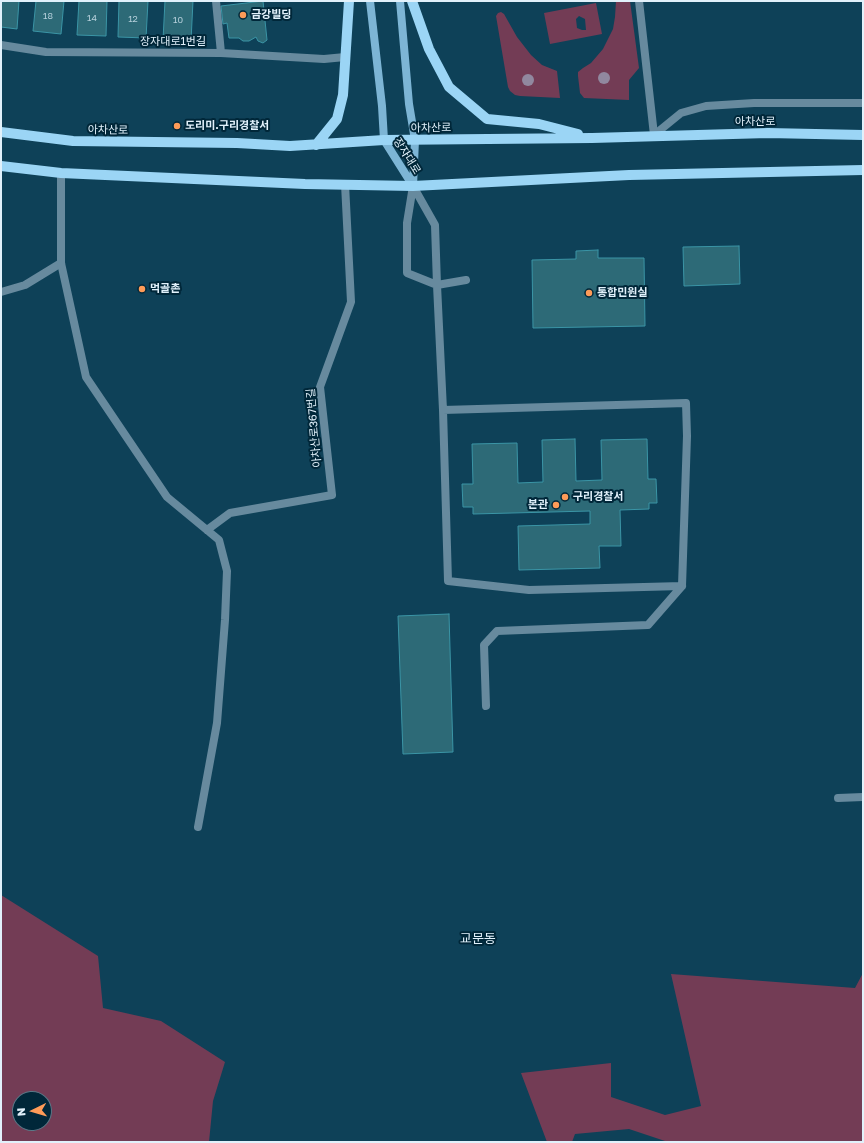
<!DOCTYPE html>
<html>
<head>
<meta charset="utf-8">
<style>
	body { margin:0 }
	#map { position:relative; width:864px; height:1143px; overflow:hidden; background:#0e4158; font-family:"Golos Text",sans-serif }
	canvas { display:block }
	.frame { position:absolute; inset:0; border:2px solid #e1f1fb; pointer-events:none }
	.north { position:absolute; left:12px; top:1091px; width:40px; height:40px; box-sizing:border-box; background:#002739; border:1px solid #5a7887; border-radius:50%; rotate:265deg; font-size:11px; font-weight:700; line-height:16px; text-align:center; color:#e1f1fb }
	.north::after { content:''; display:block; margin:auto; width:14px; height:18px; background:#fe9b58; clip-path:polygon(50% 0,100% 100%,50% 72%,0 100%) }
</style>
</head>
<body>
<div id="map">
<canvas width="864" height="1143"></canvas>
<div class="frame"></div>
<div class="north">N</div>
</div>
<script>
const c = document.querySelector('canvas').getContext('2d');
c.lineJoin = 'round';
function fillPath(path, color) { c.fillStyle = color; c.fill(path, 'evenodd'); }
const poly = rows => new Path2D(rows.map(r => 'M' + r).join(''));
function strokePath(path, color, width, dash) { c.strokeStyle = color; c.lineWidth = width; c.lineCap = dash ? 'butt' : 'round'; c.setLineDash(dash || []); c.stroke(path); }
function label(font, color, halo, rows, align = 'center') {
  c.font = font + ' "Golos Text","Noto Sans KR",sans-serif'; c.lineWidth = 4; c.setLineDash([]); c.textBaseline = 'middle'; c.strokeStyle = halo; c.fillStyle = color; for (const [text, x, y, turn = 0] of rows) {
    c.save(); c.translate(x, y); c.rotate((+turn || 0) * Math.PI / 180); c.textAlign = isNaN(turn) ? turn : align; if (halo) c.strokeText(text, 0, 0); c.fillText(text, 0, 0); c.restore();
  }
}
fillPath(poly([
	[616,1,630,1,639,68,629,80,629,100,584,98,580,93,578,76,578,72,583,68,591,63,603,49,613,29,615,17],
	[596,3,602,34,550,44,544,13],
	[579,16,585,19,586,30,582,30,577,28,576,19],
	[501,12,504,14,517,37,531,55,542,65,557,71,560,98,520,96,515,95,510,91,508,87,496,16,498,13],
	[1,895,98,956,103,1008,161,1021,225,1062,213,1101,209,1142,1,1142],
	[20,1099,44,1099,44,1123,20,1123],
	[863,973,863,1142,668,1142,629,1129,575,1134,572,1142,547,1142,521,1073,611,1063,611,1097,665,1115,701,1106,671,974,855,988]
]), '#733c55');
const building = poly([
	[1,1,19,1,17,29,1,27,1,1],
	[36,1,64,1,61,34,33,31,36,1],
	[79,1,107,1,106,36,77,35,79,1],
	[119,1,148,1,146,38,118,37,119,1],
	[165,1,193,1,191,41,163,40,165,1],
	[263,1,267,40,263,43,258,41,256,37,249,41,243,41,239,38,229,38,227,23,223,24,221,6,263,1],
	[739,246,740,284,684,286,683,247,739,246],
	[598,250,598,258,644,258,645,326,533,328,532,260,576,259,576,251,598,250],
	[575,439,576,481,602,480,601,440,647,439,648,479,656,479,657,503,649,503,649,509,620,510,621,546,599,546,600,568,519,570,518,526,590,524,590,511,473,514,473,507,463,507,462,484,473,484,472,444,517,443,518,483,543,482,542,440,575,439],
	[449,614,453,752,403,754,398,616,449,614]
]);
fillPath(building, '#2d6a77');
strokePath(building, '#3b95a6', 1);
strokePath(poly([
	[654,135,681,113,706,106,754,103,863,103],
	[413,186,435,225,437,285,407,273,407,223,413,186],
	[1,292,25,285,61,263],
	[443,410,448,581,529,590,682,586,687,436,686,403,443,410,437,285,466,280],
	[486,706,484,645,497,631,648,625,682,586],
	[838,798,863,797]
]), '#678a9e', 8);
strokePath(poly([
	[216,1,221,53],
	[639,1,654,135],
	[1,45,46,52,221,53,324,59,345,57],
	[61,173,61,263,86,377,167,497,219,540,227,571,225,620,217,723,198,827],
	[207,530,230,513,332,495,320,387,351,302,345,184]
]), '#678a9e', 8);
strokePath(poly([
	[370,1,382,106,384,140,413,186],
	[400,1,409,104,415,140,413,186]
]), '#7db5d5', 8);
strokePath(poly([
	[412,1,429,49,449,87,487,119,539,124,578,134],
	[1,132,73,141,237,143,290,146,384,140,592,138,768,133,863,135],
	[316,145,337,119,343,95,349,1],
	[1,166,61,173,305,184,413,186,629,175,863,170]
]), '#9bd5f5', 10);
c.fillStyle = '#91889f';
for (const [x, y] of [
	[604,78],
	[528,80]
]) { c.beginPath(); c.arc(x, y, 6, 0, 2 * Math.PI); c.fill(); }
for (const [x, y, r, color] of [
	[243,15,4,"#fe9b58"],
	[177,126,4,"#fe9b58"],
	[142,289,4,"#fe9b58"],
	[589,293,4,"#fe9b58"],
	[565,497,4,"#fe9b58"],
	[556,505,4,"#fe9b58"]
]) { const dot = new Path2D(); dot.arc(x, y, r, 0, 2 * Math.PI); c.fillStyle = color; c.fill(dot); strokePath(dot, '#002739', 1.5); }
label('9px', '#b4cfda', null, [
	["18",48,16],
	["14",92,18],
	["12",133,19],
	["10",178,20]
]);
label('bold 11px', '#e1f1fb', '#002739', [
	["금강빌딩",251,15],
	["도리미.구리경찰서",185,126],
	["먹골촌",150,289],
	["통합민원실",597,293],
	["구리경찰서",573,497],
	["본관",548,505,"right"]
], 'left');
label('11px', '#e1f1fb', '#002739', [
	["장자대로1번길",173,42],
	["아차산로",755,122],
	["아차산로",431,128,-1],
	["아차산로",108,130,1],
	["장자대로",407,156,58],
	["아차산로367번길",314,428,-95]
]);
label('13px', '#e1f1fb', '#002739', [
	["교문동",478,939]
]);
</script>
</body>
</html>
